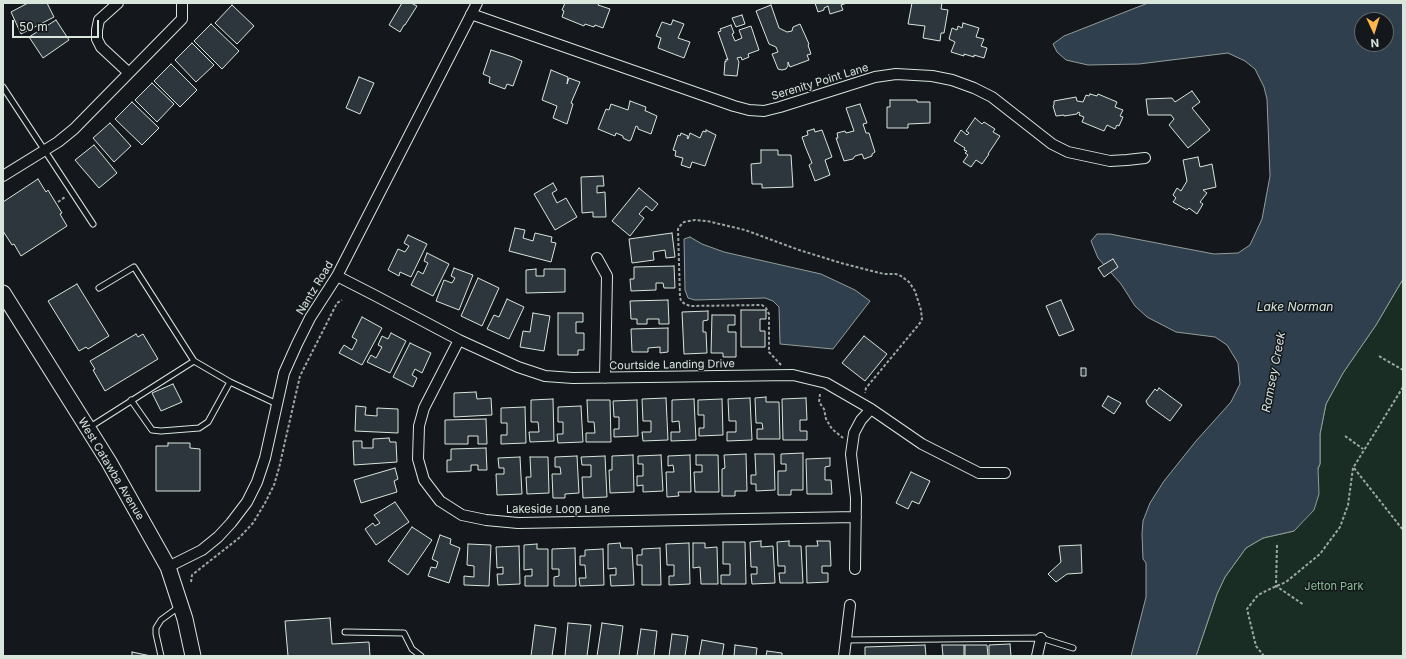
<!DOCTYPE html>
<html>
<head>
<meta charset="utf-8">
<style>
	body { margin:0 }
	#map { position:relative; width:1406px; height:659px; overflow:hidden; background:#14181c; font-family:Inter,sans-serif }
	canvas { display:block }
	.frame { position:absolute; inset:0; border:4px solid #d8e6dc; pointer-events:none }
	.north { position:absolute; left:1354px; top:12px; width:40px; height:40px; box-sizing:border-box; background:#14181c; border:1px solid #626a69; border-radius:50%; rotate:176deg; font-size:11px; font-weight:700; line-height:16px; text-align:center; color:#d8e6dc }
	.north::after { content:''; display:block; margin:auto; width:14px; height:18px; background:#ffb74d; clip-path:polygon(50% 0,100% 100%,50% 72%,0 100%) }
	.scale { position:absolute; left:12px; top:20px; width:87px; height:18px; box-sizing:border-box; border:2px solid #d8e6dc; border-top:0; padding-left:5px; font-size:12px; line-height:14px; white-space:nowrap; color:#d8e6dc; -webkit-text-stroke:3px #14181c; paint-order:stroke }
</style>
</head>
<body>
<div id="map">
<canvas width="1406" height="659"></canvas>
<div class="frame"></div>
<div class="north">N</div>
<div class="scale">50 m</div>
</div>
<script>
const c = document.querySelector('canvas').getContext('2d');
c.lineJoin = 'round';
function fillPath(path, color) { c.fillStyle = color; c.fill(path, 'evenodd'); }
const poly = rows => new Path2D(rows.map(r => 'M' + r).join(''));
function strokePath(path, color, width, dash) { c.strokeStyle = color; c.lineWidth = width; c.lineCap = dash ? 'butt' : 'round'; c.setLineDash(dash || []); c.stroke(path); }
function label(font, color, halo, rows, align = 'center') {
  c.font = font + ' Inter,sans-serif'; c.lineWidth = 3; c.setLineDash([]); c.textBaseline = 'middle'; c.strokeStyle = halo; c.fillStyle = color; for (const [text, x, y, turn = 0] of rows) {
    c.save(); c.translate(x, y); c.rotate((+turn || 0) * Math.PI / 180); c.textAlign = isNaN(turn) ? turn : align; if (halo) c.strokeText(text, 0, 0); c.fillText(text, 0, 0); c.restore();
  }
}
const green = poly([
	[1403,279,1403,656,1196,656,1217,594,1225,577,1246,548,1263,538,1294,531,1320,464,1320,434,1326,404,1343,373,1376,325,1403,279]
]);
fillPath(green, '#1a2d24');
strokePath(green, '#939e99', 1);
const water = poly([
	[1148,3,1403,3,1403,279,1376,325,1343,373,1326,404,1320,434,1320,464,1318,468,1319,494,1314,510,1294,531,1263,538,1246,548,1225,577,1217,594,1196,656,1131,656,1146,597,1146,563,1143,559,1142,534,1143,521,1150,503,1164,481,1196,441,1231,402,1240,384,1238,363,1227,345,1215,337,1176,332,1147,317,1135,306,1121,284,1098,258,1091,241,1097,234,1110,234,1214,254,1238,253,1250,245,1262,219,1270,176,1267,99,1264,87,1255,69,1245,61,1228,53,1139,64,1088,65,1066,60,1057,52,1053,44,1064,36,1148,3],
	[1362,20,1386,20,1386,44,1362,44,1362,20],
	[690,237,702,244,724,252,821,274,855,290,870,301,833,349,780,344,779,307,773,301,765,298,695,300,688,298,685,290,684,239,690,237]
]);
fillPath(water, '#2f3f4d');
strokePath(water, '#939e99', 1);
const building = poly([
	[28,3,47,3,54,17,21,34,11,12,28,3],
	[402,3,411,3,417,6,405,25,404,25,400,32,389,25,402,3],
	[565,3,599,3,598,5,610,9,603,28,595,25,594,27,585,24,584,26,562,17,564,11,562,10,565,3],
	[815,3,847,3,841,5,843,10,830,14,828,6,824,8,824,10,818,12,815,3],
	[912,3,942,3,941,9,948,10,944,33,941,33,940,41,923,38,925,26,908,24,912,3],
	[232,5,254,26,237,44,215,23,232,5],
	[771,5,779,28,787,32,792,31,793,27,800,24,809,44,808,45,811,54,807,55,809,60,790,67,788,62,788,66,786,69,782,70,778,69,772,54,778,52,776,47,769,44,756,11,771,5],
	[742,15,745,24,736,27,732,18,742,15],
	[56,20,69,40,43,58,29,37,56,20],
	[673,20,684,24,678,38,690,42,684,58,658,48,661,38,656,36,662,22,671,25,673,20],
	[963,23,979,28,976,37,984,39,981,46,987,48,984,58,974,55,974,57,964,54,964,56,951,52,955,42,949,39,952,28,957,30,958,26,962,28,963,23],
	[211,24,239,51,222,69,194,41,211,24],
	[731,25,734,33,732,34,735,41,742,38,739,30,751,26,759,50,748,54,749,57,742,60,741,57,737,58,739,62,737,76,724,75,725,61,726,62,726,59,728,60,718,32,721,31,720,29,731,25],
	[192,43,214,65,196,82,175,60,192,43],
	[491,50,513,57,522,61,513,86,507,84,505,89,489,83,490,77,483,74,491,50],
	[171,64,197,90,180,107,154,81,171,64],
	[551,70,568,77,567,84,569,78,580,82,571,103,573,104,567,124,553,118,557,106,542,100,551,70],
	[359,77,374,83,360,114,346,108,359,77],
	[152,83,174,104,157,122,135,100,152,83],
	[1192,91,1200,102,1192,108,1210,130,1188,148,1169,125,1174,119,1171,115,1148,115,1146,99,1172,98,1175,102,1192,91],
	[1090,94,1097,96,1098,94,1117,102,1115,107,1123,110,1120,116,1123,117,1119,126,1117,125,1115,129,1107,125,1104,131,1082,122,1084,117,1079,115,1080,113,1078,112,1077,114,1064,116,1064,115,1056,116,1053,106,1054,105,1054,101,1076,97,1077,101,1083,102,1086,95,1089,96,1090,94],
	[890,100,917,100,917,102,930,102,930,123,908,124,908,128,887,128,887,107,890,107,890,100],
	[630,101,646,107,645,111,646,111,657,116,651,134,638,129,638,127,636,126,631,140,629,141,623,138,623,136,616,133,615,136,598,129,606,109,609,110,611,104,628,110,630,101],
	[132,102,159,128,142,145,115,119,132,102],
	[860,104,867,123,863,124,866,133,869,133,875,152,872,154,872,156,864,159,862,154,855,156,853,159,844,161,836,138,838,138,837,133,845,131,846,133,854,131,846,108,860,104],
	[975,118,982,124,984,122,995,129,993,132,1000,136,988,154,989,154,982,164,976,160,971,167,963,162,968,155,965,153,967,151,964,150,965,148,954,141,961,130,967,135,969,133,966,131,975,118],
	[110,123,131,146,114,162,93,138,110,123],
	[814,129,815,132,822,130,832,157,825,160,830,175,815,181,809,165,812,163,805,146,802,137,808,135,807,131,814,129],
	[706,130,716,135,705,166,692,162,690,168,681,165,683,158,675,156,676,151,673,150,678,135,680,136,681,133,688,136,687,138,688,139,690,133,700,138,703,131,706,132,706,130],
	[94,145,117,173,99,188,75,160,94,145],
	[761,150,778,150,778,155,791,155,793,187,762,188,762,184,752,184,751,164,761,163,761,150],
	[1198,157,1200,167,1212,164,1216,187,1203,190,1207,193,1200,202,1203,204,1197,214,1189,208,1187,210,1173,202,1176,198,1173,195,1177,188,1181,191,1187,181,1183,160,1198,157],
	[603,176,604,186,597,186,597,193,605,192,606,217,593,217,593,212,582,213,581,177,603,176],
	[38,179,46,192,48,190,62,213,60,214,67,226,21,256,14,244,12,245,3,231,3,202,38,179],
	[553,183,557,190,552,193,557,203,566,198,577,217,555,230,534,194,553,183],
	[639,188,658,204,652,211,646,206,639,214,644,218,630,236,612,221,639,188],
	[515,228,525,230,523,238,533,241,535,233,552,237,551,242,556,243,551,262,509,251,515,228],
	[672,233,675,257,666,258,665,250,653,252,654,260,632,263,629,239,672,233],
	[408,235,427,244,411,277,400,272,399,276,388,270,398,249,405,252,409,246,404,243,408,235],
	[427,253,449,264,433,296,411,285,418,271,423,274,428,263,424,261,427,253],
	[1113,259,1118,267,1104,277,1098,268,1113,259],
	[674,266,675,288,664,288,663,283,656,283,656,290,631,291,630,279,634,279,634,267,674,266],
	[454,268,473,275,459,310,436,301,444,280,452,283,455,278,451,276,454,268],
	[536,269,536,276,544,276,544,269,565,269,565,292,526,293,526,270,536,269],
	[478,278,499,288,482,326,461,316,478,278],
	[77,284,109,336,88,349,86,347,79,351,48,301,77,284],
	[507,299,524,307,509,339,487,329,494,315,499,317,507,299],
	[668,300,669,324,659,324,659,319,647,319,647,324,637,324,637,319,631,319,630,301,668,300],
	[1061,300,1074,330,1059,336,1046,306,1061,300],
	[741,310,766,310,766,319,760,319,760,331,765,331,765,347,741,347,741,310],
	[708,311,708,320,703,321,703,332,706,332,707,353,684,354,682,312,708,311],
	[533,313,550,316,544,351,520,347,523,331,530,332,533,313],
	[558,313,583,313,583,322,576,322,576,333,584,333,584,350,578,350,578,355,558,355,558,313],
	[712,315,735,315,735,325,728,325,728,332,736,332,736,357,723,357,723,353,711,353,712,315],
	[362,317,382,328,362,365,339,353,344,345,352,350,357,340,352,337,362,317],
	[668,328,668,352,660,353,660,347,648,348,648,352,632,352,631,329,668,328],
	[391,333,406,341,390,373,367,362,371,355,376,358,382,347,378,345,382,336,388,339,391,333],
	[136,334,138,337,143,334,158,359,105,391,93,370,95,369,90,361,136,334],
	[864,336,887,354,865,381,842,363,864,336],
	[410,343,431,353,422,373,415,369,412,375,417,378,413,387,393,377,410,343],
	[1081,368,1086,368,1086,376,1081,376,1081,368],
	[173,384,182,402,161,411,152,393,173,384],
	[1159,388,1182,405,1170,421,1148,405,1146,401,1155,389,1157,391,1159,388],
	[476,392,477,399,491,398,492,415,454,417,454,393,476,392],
	[1108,396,1121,403,1114,414,1102,406,1108,396],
	[766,397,766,402,779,402,780,439,757,439,757,429,763,429,762,423,756,423,755,398,766,397],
	[666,398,668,440,643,441,642,432,651,432,651,421,643,421,642,399,666,398],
	[750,398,752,440,727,441,727,432,736,432,736,421,729,421,728,399,750,398],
	[806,398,807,420,800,420,800,431,807,431,807,440,783,440,782,399,806,398],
	[553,399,554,441,530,442,529,432,539,432,538,422,531,422,531,400,553,399],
	[694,399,696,440,671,441,671,432,680,432,679,421,672,422,672,400,694,399],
	[722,399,723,435,699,436,699,428,704,428,704,415,698,415,698,400,722,399],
	[587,400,610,400,611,442,586,442,586,433,595,433,594,422,588,422,587,400],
	[637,400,638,436,614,437,614,429,619,429,619,417,614,417,613,401,637,400],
	[356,406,366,407,365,415,377,416,377,408,398,409,398,433,355,431,356,406],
	[581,406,583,442,558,443,557,434,563,434,563,422,558,422,558,407,581,406],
	[525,407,526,443,501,444,501,435,507,435,507,423,501,423,501,408,525,407],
	[486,419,487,444,478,444,478,436,468,436,468,444,445,444,445,420,486,419],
	[389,438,390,442,396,442,397,462,354,465,353,441,362,441,362,448,373,448,373,439,389,438],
	[168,443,190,443,190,448,200,449,200,491,156,491,156,446,168,446,168,443],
	[486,448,487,470,478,470,478,465,471,465,471,471,447,472,447,460,451,460,451,449,486,448],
	[803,453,803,490,791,490,791,495,778,495,778,471,786,471,786,464,781,464,781,454,803,453],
	[746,454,747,491,735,491,735,496,722,496,722,469,725,468,724,455,746,454],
	[755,454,774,454,775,490,756,491,756,484,751,484,751,475,756,475,755,454],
	[633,455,634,492,610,493,609,470,612,470,612,456,633,455],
	[661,455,663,491,643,492,643,485,637,486,637,476,643,476,643,464,638,464,638,456,661,455],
	[690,455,691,492,678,492,679,496,667,497,666,472,674,472,673,465,668,466,668,456,690,455],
	[696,455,718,455,719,492,695,492,694,472,702,472,702,465,696,465,696,455],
	[577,456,579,493,565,494,565,498,553,498,552,474,561,474,560,467,555,467,555,457,577,456],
	[605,456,607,497,583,498,582,477,591,477,591,465,582,465,581,457,605,456],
	[520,457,522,494,497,495,496,474,504,474,504,468,499,468,498,458,520,457],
	[530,457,548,457,549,493,527,494,526,477,531,477,530,457],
	[830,458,830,466,825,467,825,480,831,480,832,494,807,494,806,459,830,458],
	[395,468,398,479,394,481,397,492,361,503,354,480,395,468],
	[911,472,930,481,919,504,912,501,908,509,896,503,911,472],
	[395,502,409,522,376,545,365,529,373,523,375,526,380,523,374,515,395,502],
	[412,527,432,540,408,575,388,561,412,527],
	[440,535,451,539,450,544,460,548,449,583,428,576,431,567,436,568,438,562,432,559,440,535],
	[761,541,761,547,773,546,775,583,752,584,751,574,757,574,757,567,751,567,750,542,761,541],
	[789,541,789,546,801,546,803,583,780,583,779,573,785,573,785,566,778,566,777,542,789,541],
	[817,541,830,541,831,566,822,566,822,573,828,573,828,582,807,583,806,546,818,546,817,541],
	[723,542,745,542,746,584,721,584,721,575,730,575,730,564,723,564,723,542],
	[620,543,621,548,632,548,634,585,611,586,610,575,616,575,616,568,608,569,608,544,620,543],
	[689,543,690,584,669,585,669,576,674,576,674,565,667,565,666,544,689,543],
	[693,543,705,543,705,548,717,547,718,584,701,584,700,567,693,568,693,543],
	[468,544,491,545,489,586,464,585,464,576,474,577,474,566,467,565,468,544],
	[537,544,537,549,548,549,548,586,525,586,525,576,532,576,532,569,524,570,524,545,537,544],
	[1081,545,1082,573,1067,574,1056,582,1048,574,1061,562,1059,546,1081,545],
	[519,546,520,584,498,585,497,574,503,574,503,567,497,568,496,547,519,546],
	[575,548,576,586,554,586,554,577,559,576,559,569,552,569,552,549,575,548],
	[660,548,661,585,642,585,642,565,637,565,637,555,642,555,642,549,660,548],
	[603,549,604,585,580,586,579,578,586,578,585,565,580,565,580,556,585,556,585,550,603,549],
	[330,618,332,644,369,642,370,656,288,656,285,621,330,618],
	[568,623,591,625,587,656,565,656,568,623],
	[602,623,623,626,619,656,597,656,602,623],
	[535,625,556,628,552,656,531,656,535,625],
	[641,629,657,631,654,656,637,656,641,629],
	[672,634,688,636,685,656,669,656,672,634],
	[702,640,724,644,722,656,699,656,702,640],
	[1010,644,1011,656,989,656,989,645,1010,644],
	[735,645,757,648,756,656,734,656,735,645],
	[925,645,926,656,865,656,865,647,925,645],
	[942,645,964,645,964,656,943,656,942,645],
	[965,645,987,645,988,656,965,656,965,645],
	[767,651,782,653,782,656,766,656,767,651],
	[132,652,151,656,132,656,132,652]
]);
fillPath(building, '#2c363c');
strokePath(building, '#d8e6dc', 1);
const lane = poly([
	[3,87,93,224],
	[99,288,134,267,194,361],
	[131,400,152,430,161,431,199,428,208,422,230,382],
	[90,427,194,361,230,382,277,404],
	[345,632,404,633,412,649,421,656],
	[845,640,1041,638,1073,648],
	[161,656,156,634,156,628,161,620,180,606]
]);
const street = poly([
	[118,3,99,20,97,30,97,39,101,47,129,73],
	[471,14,734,106,749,110,764,111,780,107,875,77,896,74,932,76,952,80,974,88,992,97,1052,144,1068,152,1110,161,1127,160,1145,158],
	[3,176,58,142,74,129,182,19,182,3],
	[597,258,607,276,605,378],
	[337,276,376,296,459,340,518,367,545,376,573,378,793,375,826,383,871,409,922,444,979,473,1005,473],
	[459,340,424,408,419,426,418,459,424,480,440,501,462,515,486,520,518,523,856,517],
	[168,567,202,550,218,537,231,523,247,502,257,482,265,458,284,373,297,344,310,318,337,276,477,3],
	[855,569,856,498,851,454,854,433,861,420,871,409],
	[844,656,850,605],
	[1037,656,1041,638]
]);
const secondary = poly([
	[3,293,109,462,168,567,185,619,193,656]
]);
strokePath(lane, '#d8e6dc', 7);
strokePath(street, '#d8e6dc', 12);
strokePath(secondary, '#d8e6dc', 17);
strokePath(poly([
	[58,202,65,197],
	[1379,356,1403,370],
	[781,365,769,352,769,314,766,308,762,305,690,306,685,304,681,301,680,297,678,229,680,226,684,222,695,220,707,221,745,230,799,250,841,263,884,274,896,274,901,276,909,282,915,291,921,310,922,319,920,323,866,388,865,393],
	[820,394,819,402,824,409,826,419,832,429,843,438],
	[1345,436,1363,449],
	[1354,468,1403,530],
	[1277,545,1276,586,1304,605],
	[191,582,192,575,239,538,253,523,265,503,274,485,279,468,300,376,337,303,342,300],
	[1264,656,1256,646,1247,609,1258,595,1272,588,1286,582,1320,554,1340,527,1348,505,1353,468,1403,387]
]), '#9da8a2', 2, [3, 2]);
strokePath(lane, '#14181c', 5);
strokePath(street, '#14181c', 10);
strokePath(secondary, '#14181c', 15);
label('11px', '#d8e6dc', '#14181c', [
	["Serenity Point Lane",820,82,-17],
	["Nantz Road",315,288,-59],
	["Courtside Landing Drive",672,365,-1],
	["West Catawba Avenue",111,469,59],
	["Lakeside Loop Lane",558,510]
]);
label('11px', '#8ac095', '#14181c', [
	["Jetton Park",1334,587]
]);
label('italic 12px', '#d8e6dc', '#14181c', [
	["Lake Norman",1295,307],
	["Ramsey Creek",1274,372,-79]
]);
</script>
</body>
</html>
